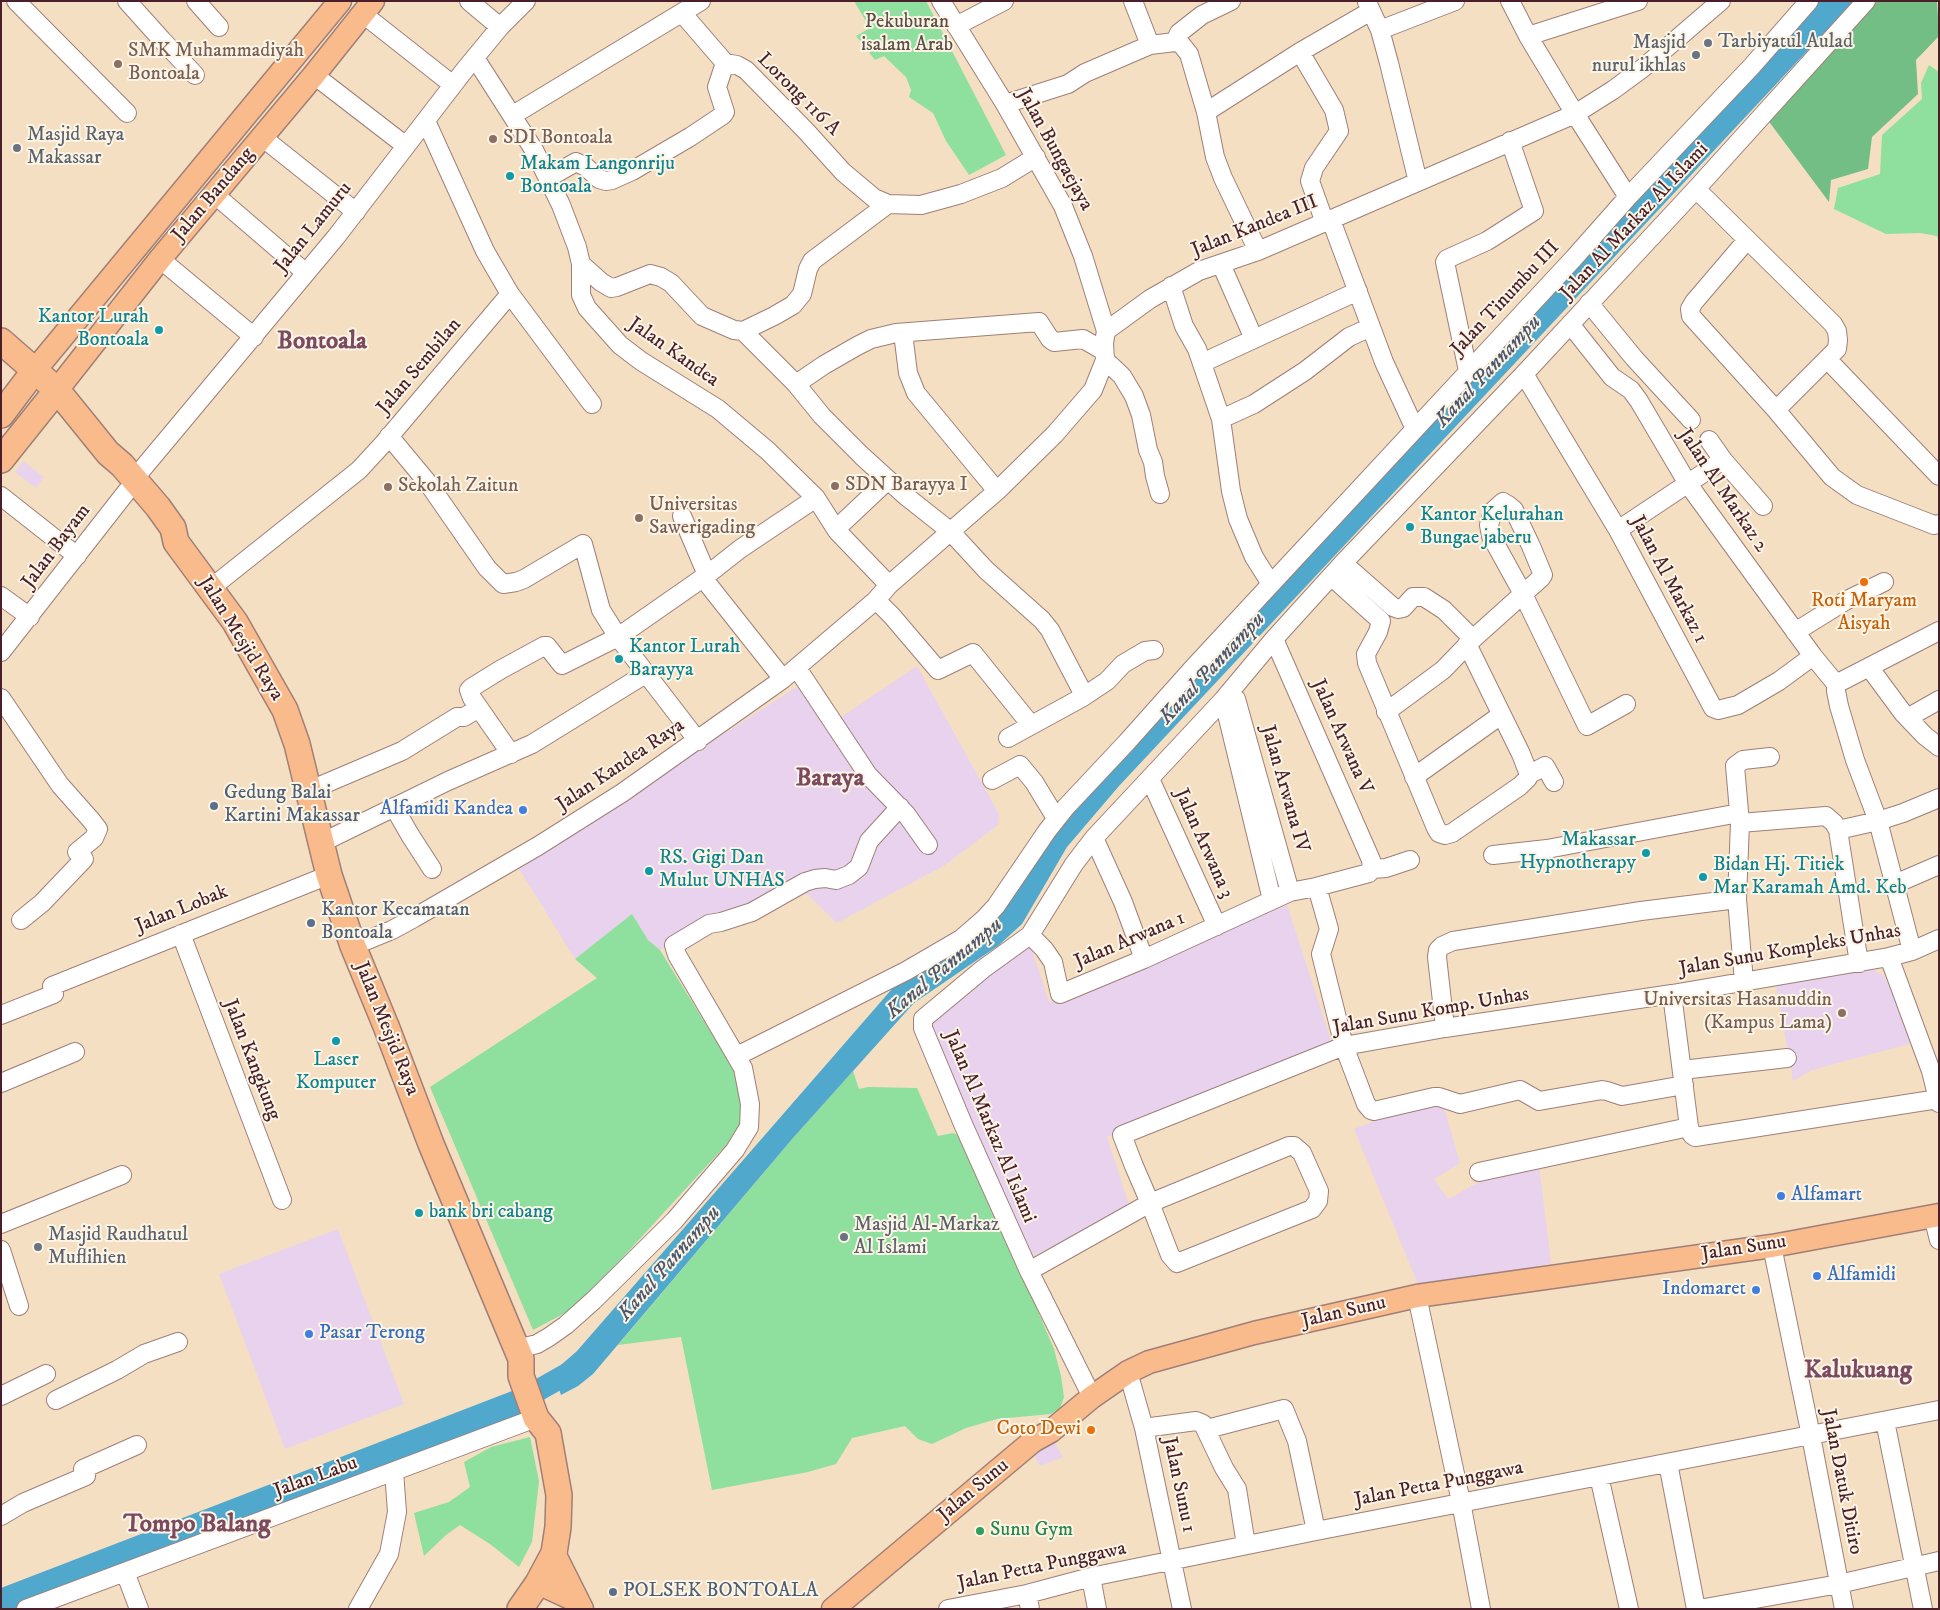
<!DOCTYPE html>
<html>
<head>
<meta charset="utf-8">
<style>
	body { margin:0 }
	#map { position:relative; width:1940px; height:1610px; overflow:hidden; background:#f4dfc3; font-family:"IM FELL DW Pica",serif }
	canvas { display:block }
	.frame { position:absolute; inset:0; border:2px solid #4a1f2b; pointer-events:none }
</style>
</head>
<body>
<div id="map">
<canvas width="1940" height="1610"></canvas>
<div class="frame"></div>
</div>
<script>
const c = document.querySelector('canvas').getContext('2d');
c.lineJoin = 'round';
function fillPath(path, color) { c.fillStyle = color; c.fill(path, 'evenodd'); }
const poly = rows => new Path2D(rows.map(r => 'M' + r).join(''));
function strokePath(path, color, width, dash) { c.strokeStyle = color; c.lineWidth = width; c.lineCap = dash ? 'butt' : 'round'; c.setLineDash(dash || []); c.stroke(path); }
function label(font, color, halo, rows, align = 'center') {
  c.font = font + ' "IM FELL DW Pica",serif'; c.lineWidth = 4; c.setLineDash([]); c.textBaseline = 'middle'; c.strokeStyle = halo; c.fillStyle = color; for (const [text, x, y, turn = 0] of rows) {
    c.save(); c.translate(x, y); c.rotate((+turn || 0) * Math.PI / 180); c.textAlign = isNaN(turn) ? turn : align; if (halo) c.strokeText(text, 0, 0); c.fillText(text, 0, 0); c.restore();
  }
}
fillPath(poly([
	[23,461,44,477,36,488,15,472],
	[917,666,999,814,998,825,945,865,837,923,807,894,731,914,660,950,648,940,632,914,575,959,518,867,809,679,837,720],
	[1287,905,1332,1044,1107,1137,1130,1208,1027,1259,926,1021,1030,944,1049,1002],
	[1871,968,1884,976,1916,1042,1812,1070,1793,1081,1776,985],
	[1428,1101,1443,1104,1460,1163,1434,1179,1448,1199,1483,1180,1539,1165,1551,1263,1422,1294,1354,1129],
	[338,1229,404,1404,285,1449,219,1274],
	[1054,1441,1063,1457,1040,1466,1034,1455]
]), '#e8d2ee');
fillPath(poly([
	[854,1,926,1,1006,155,969,175,946,141,933,113,909,97,911,90,906,77,884,56,875,60,856,36,870,28],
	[1929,65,1939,72,1939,243,1937,236,1920,233,1886,234,1834,209,1838,188,1880,174,1882,135,1922,99,1921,83],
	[632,914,648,940,660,950,734,1070,743,1112,737,1133,578,1306,533,1330,430,1087,597,978,575,959],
	[853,1071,859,1089,868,1087,917,1088,938,1136,953,1133,964,1138,1054,1349,1061,1376,1064,1397,1060,1408,1051,1414,997,1419,966,1428,932,1444,918,1439,905,1426,852,1438,836,1464,808,1472,712,1490,681,1337,618,1345,793,1138],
	[530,1437,539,1481,532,1542,519,1567,490,1544,460,1525,446,1535,424,1556,414,1513,449,1502,470,1487,464,1462,491,1447]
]), '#8fdf9e');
fillPath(poly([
	[1877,1,1937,1,1939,36,1916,60,1918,94,1872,137,1868,169,1831,180,1829,202,1767,119]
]), '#73be85');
fillPath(poly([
	[1814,1,1854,1,1119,786,1067,847,1022,924,999,945,914,1003,793,1138,593,1374,578,1386,561,1395,553,1372,577,1351,898,982,959,941,1054,823],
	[512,1391,523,1415,13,1609,1,1609,1,1588]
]), '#50a8cd');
strokePath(poly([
	[514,1404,581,1366]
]), '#50a8cd', 22);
const minor = poly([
	[16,1,127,113],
	[127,1,162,40,195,75],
	[196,1,219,27],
	[469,1,500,27],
	[941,1,1005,104,1063,206,1083,256,1106,331],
	[1133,1,1150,45,1175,42,1181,44,1189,54,1206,112,1215,157,1223,178,1258,251],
	[1510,1,1528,36,1575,114,1628,197],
	[1367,2,1380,30,1389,63,1418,182],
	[682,13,720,57,725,63,737,65,746,70,806,131,843,172,874,198,888,204],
	[363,14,453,85],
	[956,26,1004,1],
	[1380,30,1455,1],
	[1528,36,1638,1],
	[1175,42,1179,33,1202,15,1231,1],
	[1300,52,1334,110,1339,131,1314,168,1310,181,1325,223],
	[475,58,534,150,561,205,577,247,581,264,581,295,587,308,620,345,641,361,718,409,768,451,816,498,837,531,889,585],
	[314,75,406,146],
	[1005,104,1068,84,1085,73,1150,45],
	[1206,112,1300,52,1371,11],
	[513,115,701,1],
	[262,137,356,212],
	[548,178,576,162,586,167,599,179,606,181,612,180,632,171,690,137,723,115,725,112,717,87,725,63],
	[1696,189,1833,324,1837,331,1838,340,1837,349,1776,410],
	[214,194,306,273],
	[1331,220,1384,362,1415,429],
	[1747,240,1694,302,1690,309,1691,316,1776,410,1832,477,1857,495,1934,525,1939,524],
	[160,259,254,337],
	[581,264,601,282,611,288,617,287,650,274,661,277,671,283,702,316,734,330,743,331,796,384,822,416,862,456,907,497,950,531,986,570,1042,620,1050,630,1084,695],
	[1221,264,1254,339],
	[1171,286,1184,326,1197,349,1221,419,1231,491,1238,519,1254,557,1271,584],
	[510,294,592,404],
	[1589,303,1634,358,1691,420],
	[1570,324,1612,377,1631,390,1639,401,1688,484,1813,656,1836,684],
	[743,331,774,316,793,305,802,294,808,269,812,261,888,204,921,205,961,194,1002,178,1036,157],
	[903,333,908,373,916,393,997,491],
	[1827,359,1939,476],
	[1105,360,1122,376,1134,396,1141,415,1148,450,1153,462,1155,476,1160,494],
	[1202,363,1358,291],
	[1468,371,1445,262,1447,259,1487,241,1534,211,1510,141],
	[1524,374,1618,530,1713,708,1718,710,1738,705,1779,681,1813,656],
	[796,384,824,365,857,346,871,339,896,333,1039,322,1050,339,1054,342,1083,339,1104,351],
	[1221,419,1254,404,1305,371,1349,337,1371,327],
	[389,436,428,483,487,568,503,584,516,582,524,579,583,544,601,610,618,637,698,741],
	[1723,460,1763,506],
	[134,479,336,237,463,72,500,27,526,1],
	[1,496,77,556],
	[682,516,707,575],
	[836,529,888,480],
	[1618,530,1723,460,1709,440],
	[1343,563,1393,607,1398,609,1403,608,1413,597,1424,597,1444,610,1468,634,1474,638,1523,594,1541,578,1543,575,1531,546,1514,510,1508,505,1503,502,1493,511,1489,525,1491,536,1523,594,1587,726,1626,704],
	[1331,576,1381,621],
	[703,578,783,679],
	[211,588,359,470,383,444,510,294,485,251,426,121],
	[1,596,30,617],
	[876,600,892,616,938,670,973,653,1031,725],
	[1381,621,1378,632,1366,654,1367,663,1436,828,1439,833,1445,835,1452,833,1520,786,1528,778,1528,772,1521,754,1467,644],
	[1795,632,1845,601,1884,582],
	[1,652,127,491],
	[1869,667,1903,713,1925,736,1939,747],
	[797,668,868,775,906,814,928,845],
	[1836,684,1836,691,1839,706,1855,760,1878,821,1912,951],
	[1836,684,1939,631],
	[1,698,60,785,91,820,98,829,94,838,77,852,84,859,42,903,21,920],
	[1236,699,1290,892],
	[1226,710,1272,900],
	[1386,712,1443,670,1474,638],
	[1909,717,1939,700],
	[1008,738,1083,697,1107,681,1123,664,1145,651,1154,650],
	[511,754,472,698,469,690,471,688,500,670,544,646,547,646,562,665,618,637,707,575,740,549,816,498],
	[1528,772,1534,772,1545,766,1554,782],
	[1414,777,1501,715],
	[1150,779,1217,926],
	[992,780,1020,765,1034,782,1056,818],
	[308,791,402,751,457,717,464,717,479,708],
	[394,807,410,835,432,869],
	[1740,823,1826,816,1834,823,1838,830],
	[1094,838,1123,902,1144,959],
	[321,843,448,781,532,744,647,673],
	[1493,855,1547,849,1739,813],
	[1372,869,1386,868,1410,860],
	[1895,884,1939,865],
	[1319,894,1329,929,1321,954,1344,1046,1366,1104,1371,1110,1374,1111,1434,1097,1439,1097,1460,1104,1520,1090,1539,1101,1602,1090,1607,1091,1622,1096,1684,1085],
	[181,934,282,1200],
	[1030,935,1044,949,1053,962,1060,994,1144,959,1290,892,1316,887,1369,873,1372,869,1371,860,1274,639],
	[353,946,392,930,414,918,538,846,622,793,783,679,876,600,889,585,997,491,1055,434,1093,390,1105,360,1104,343,1106,331,1150,299,1199,271,1258,251,1575,114,1613,90,1643,68,1721,1],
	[1889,957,1931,1071,1939,1103],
	[1859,963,1838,830,1878,821,1903,813,1939,798],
	[1744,982,1737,899,1740,823,1735,766,1743,760,1770,757],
	[52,986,329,875],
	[1,1015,54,994],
	[1445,1028,1437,957,1438,950,1442,946,1453,941,1641,911,1737,899],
	[737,1056,906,971,961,939,984,919,996,906,1047,831,1066,807,1127,742,1194,667,1574,258,1628,197,1752,66,1809,1],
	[1682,1070,1787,1058],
	[1,1083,75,1052],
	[1938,1099,1695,1137,1692,1135,1689,1127,1672,994,1889,957,1912,951,1939,939],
	[1479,1172,1689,1127],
	[1933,1216,1939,1240],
	[1,1224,122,1175],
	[1772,1246,1811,1436,1844,1609],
	[1,1250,19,1306],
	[1029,1271,1150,1203,1289,1146,1294,1146,1302,1153,1319,1191,1318,1201,1312,1209,1177,1263,1170,1255,1150,1203,1134,1166,1122,1135,1344,1046,1445,1028,1672,994],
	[1417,1296,1461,1502,1481,1609],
	[517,1349,537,1344,549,1337,566,1325,594,1300,674,1221,735,1150,749,1127,750,1104,743,1068,677,955,674,945,709,924,721,922,752,912,805,882,815,879,825,878,836,880,849,875,859,867,869,841,900,807],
	[1128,1372,1144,1428,1182,1609],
	[1,1396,46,1374],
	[1092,1397,1029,1271,963,1124,923,1028,923,1019,983,969,1030,935,1074,864,1094,838,1223,700,1274,639,1343,563,1524,374,1696,189,1866,1],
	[56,1400,117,1370,144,1354,178,1342],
	[1885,1421,1923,1609],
	[1144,1428,1196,1421,1203,1424,1224,1468,1237,1489,1246,1545],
	[1207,1429,1284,1409,1297,1441,1316,1531],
	[1668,1463,1696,1609],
	[83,1469,137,1445],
	[1599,1476,1629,1609],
	[1,1516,23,1503,86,1476],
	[125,1572,139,1609],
	[1091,1577,1097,1609],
	[1027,1594,1030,1609],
	[26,1609,536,1418],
	[358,1609,389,1554,397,1512,394,1471],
	[948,1609,1027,1594,1091,1577,1316,1531,1939,1410],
	[1699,1609,1839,1584,1939,1561]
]);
const major = poly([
	[35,370,340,1],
	[57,390,160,259,314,75,373,1],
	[554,1553,582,1609],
	[538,1583,577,1601],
	[833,1609,1033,1441,1051,1431,1092,1397,1128,1372,1149,1362,1254,1333,1417,1296,1772,1246,1939,1215]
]);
const highway = poly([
	[1,341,57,390,108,453,122,465,158,507,173,528,176,542,235,622,285,710,297,744,329,875,353,946,386,1026,431,1144,521,1359,521,1376,536,1418,548,1433,559,1495,558,1527,554,1553,538,1583,520,1609],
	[1,415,35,370],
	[1,460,57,390]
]);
strokePath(minor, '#9f7f77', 20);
strokePath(major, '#9f7f77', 25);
strokePath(highway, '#9f7f77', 28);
strokePath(minor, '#fff', 18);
strokePath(major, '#fabb8c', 22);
strokePath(highway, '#fabb8c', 25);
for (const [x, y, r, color] of [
	[1708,43,5,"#6b7280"],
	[1696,55,5,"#6b7280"],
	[118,64,5,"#8d6e63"],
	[493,139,5,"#8d6e63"],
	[17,148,5,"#6b7280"],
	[510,176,5,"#0f9aa8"],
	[159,330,5,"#0f9aa8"],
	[835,486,5,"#8d6e63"],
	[388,487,5,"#8d6e63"],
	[639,518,5,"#8d6e63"],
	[1410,527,5,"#0f9aa8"],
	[1864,582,5,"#e8710a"],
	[619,659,5,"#0f9aa8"],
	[214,806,5,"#5c6f8a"],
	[523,810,5,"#3f7fe0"],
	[1646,853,5,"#0f9aa8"],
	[649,871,5,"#0f9aa8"],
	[1703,877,5,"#0f9aa8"],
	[311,923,5,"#5c6f8a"],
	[1842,1013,5,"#8d6e63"],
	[336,1041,5,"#0f9aa8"],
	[1781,1196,5,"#3f7fe0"],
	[419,1213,5,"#0f9aa8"],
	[844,1237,5,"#6b7280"],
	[38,1247,5,"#6b7280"],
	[1817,1276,5,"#3f7fe0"],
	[1756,1290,5,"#3f7fe0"],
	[309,1334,5,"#3f7fe0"],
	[1091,1430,5,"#e8710a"],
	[980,1531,5,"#2e9e5b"],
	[613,1592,5,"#5c6f8a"]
]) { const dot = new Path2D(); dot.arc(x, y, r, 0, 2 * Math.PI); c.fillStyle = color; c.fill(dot); strokePath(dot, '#fcf5e5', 2); }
label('20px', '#5b4f48', '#fcf5e5', [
	["Pekuburan",907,23],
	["isalam Arab",907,46]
]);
label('20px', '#5b616d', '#fcf5e5', [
	["Tarbiyatul Aulad",1718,43],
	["Masjid",1686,44,"right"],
	["nurul ikhlas",1686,67,"right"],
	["Masjid Raya",27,136],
	["Makassar",27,159],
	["Masjid Al-Markaz",854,1226],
	["Al Islami",854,1249],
	["Masjid Raudhatul",48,1236],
	["Muflihien",48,1259]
], 'left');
label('20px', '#785e54', '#fcf5e5', [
	["SMK Muhammadiyah",128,52],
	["Bontoala",128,75],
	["SDI Bontoala",503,139],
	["SDN Barayya I",845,486],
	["Sekolah Zaitun",398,487],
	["Universitas",649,506],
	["Sawerigading",649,529],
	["Universitas Hasanuddin",1832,1001,"right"],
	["(Kampus Lama)",1832,1024,"right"]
], 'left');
label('20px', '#4a1f2b', '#fcf5e5', [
	["Lorong 116 A",798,95,45],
	["Jalan Bungaejaya",1054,150,61],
	["Jalan Bandang",214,195,-50],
	["Jalan Al Markaz Al Islami",1635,222,-47],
	["Jalan Kandea III",1255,227,-22],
	["Jalan Lamuru",314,228,-51],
	["Jalan Tinumbu III",1506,299,-47],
	["Jalan Kandea",673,353,35],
	["Jalan Sembilan",420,367,-50],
	["Jalan Al Markaz 2",1722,491,56],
	["Jalan Bayam",57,547,-53],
	["Jalan Al Markaz 1",1668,580,62],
	["Jalan Mesjid Raya",240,639,58],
	["Jalan Arwana V",1341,737,66],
	["Jalan Kandea Raya",621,766,-34],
	["Jalan Arwana IV",1284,789,74],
	["Jalan Arwana 3",1203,844,66],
	["Jalan Lobak",182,910,-22],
	["Jalan Arwana 1",1130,941,-23],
	["Jalan Sunu Kompleks Unhas",1790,951,-10],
	["Jalan Sunu Komp. Unhas",1431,1012,-10],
	["Jalan Mesjid Raya",386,1029,68],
	["Jalan Kangkung",251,1060,69],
	["Jalan Al Markaz Al Islami",989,1127,67],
	["Jalan Sunu",1744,1249,-9],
	["Jalan Sunu",1344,1313,-13],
	["Jalan Labu",316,1478,-20],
	["Jalan Datuk Ditiro",1841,1482,79],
	["Jalan Sunu 1",1178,1485,78],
	["Jalan Petta Punggawa",1439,1485,-11],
	["Jalan Sunu",974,1491,-40],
	["Jalan Petta Punggawa",1042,1567,-12]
]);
label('20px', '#0d838f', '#fcf5e5', [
	["Makam Langonriju",520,165],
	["Bontoala",520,188],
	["Kantor Lurah",149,318,"right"],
	["Bontoala",149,341,"right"],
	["Kantor Kelurahan",1420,516],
	["Bungae jaberu",1420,539],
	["Kantor Lurah",629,648],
	["Barayya",629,671],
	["Makassar",1636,841,"right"],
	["Hypnotherapy",1636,864,"right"],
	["RS. Gigi Dan",659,859],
	["Mulut UNHAS",659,882],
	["Bidan Hj. Titiek",1713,866],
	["Mar Karamah Amd. Keb",1713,889],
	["Laser",336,1061,"center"],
	["Komputer",336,1084,"center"],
	["bank bri cabang",429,1213]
], 'left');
label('20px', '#c56008', '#fcf5e5', [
	["Roti Maryam",1864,602],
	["Aisyah",1864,625],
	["Coto Dewi",1081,1430,"right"]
]);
label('20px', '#4e5e75', '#fcf5e5', [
	["Gedung Balai",224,794],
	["Kartini Makassar",224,817],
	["Kantor Kecamatan",321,911],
	["Bontoala",321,934],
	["POLSEK BONTOALA",623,1592]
], 'left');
label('20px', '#366cbe', '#fcf5e5', [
	["Alfamidi Kandea",513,810,"right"],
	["Alfamart",1791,1196],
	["Alfamidi",1827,1276],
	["Indomaret",1746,1290,"right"],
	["Pasar Terong",319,1334]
], 'left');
label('20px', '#27864d', '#fcf5e5', [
	["Sunu Gym",990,1531]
], 'left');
label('italic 21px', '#4c566c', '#fcf5e5', [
	["Kanal Pannampu",1489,372,-47],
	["Kanal Pannampu",1213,669,-47],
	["Kanal Pannampu",945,969,-40],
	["Kanal Pannampu",670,1264,-49]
]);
label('bold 25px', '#7b4960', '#fcf5e5', [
	["Bontoala",322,343],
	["Baraya",830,780],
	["Kalukuang",1858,1372],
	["Tompo Balang",197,1526]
]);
</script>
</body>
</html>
